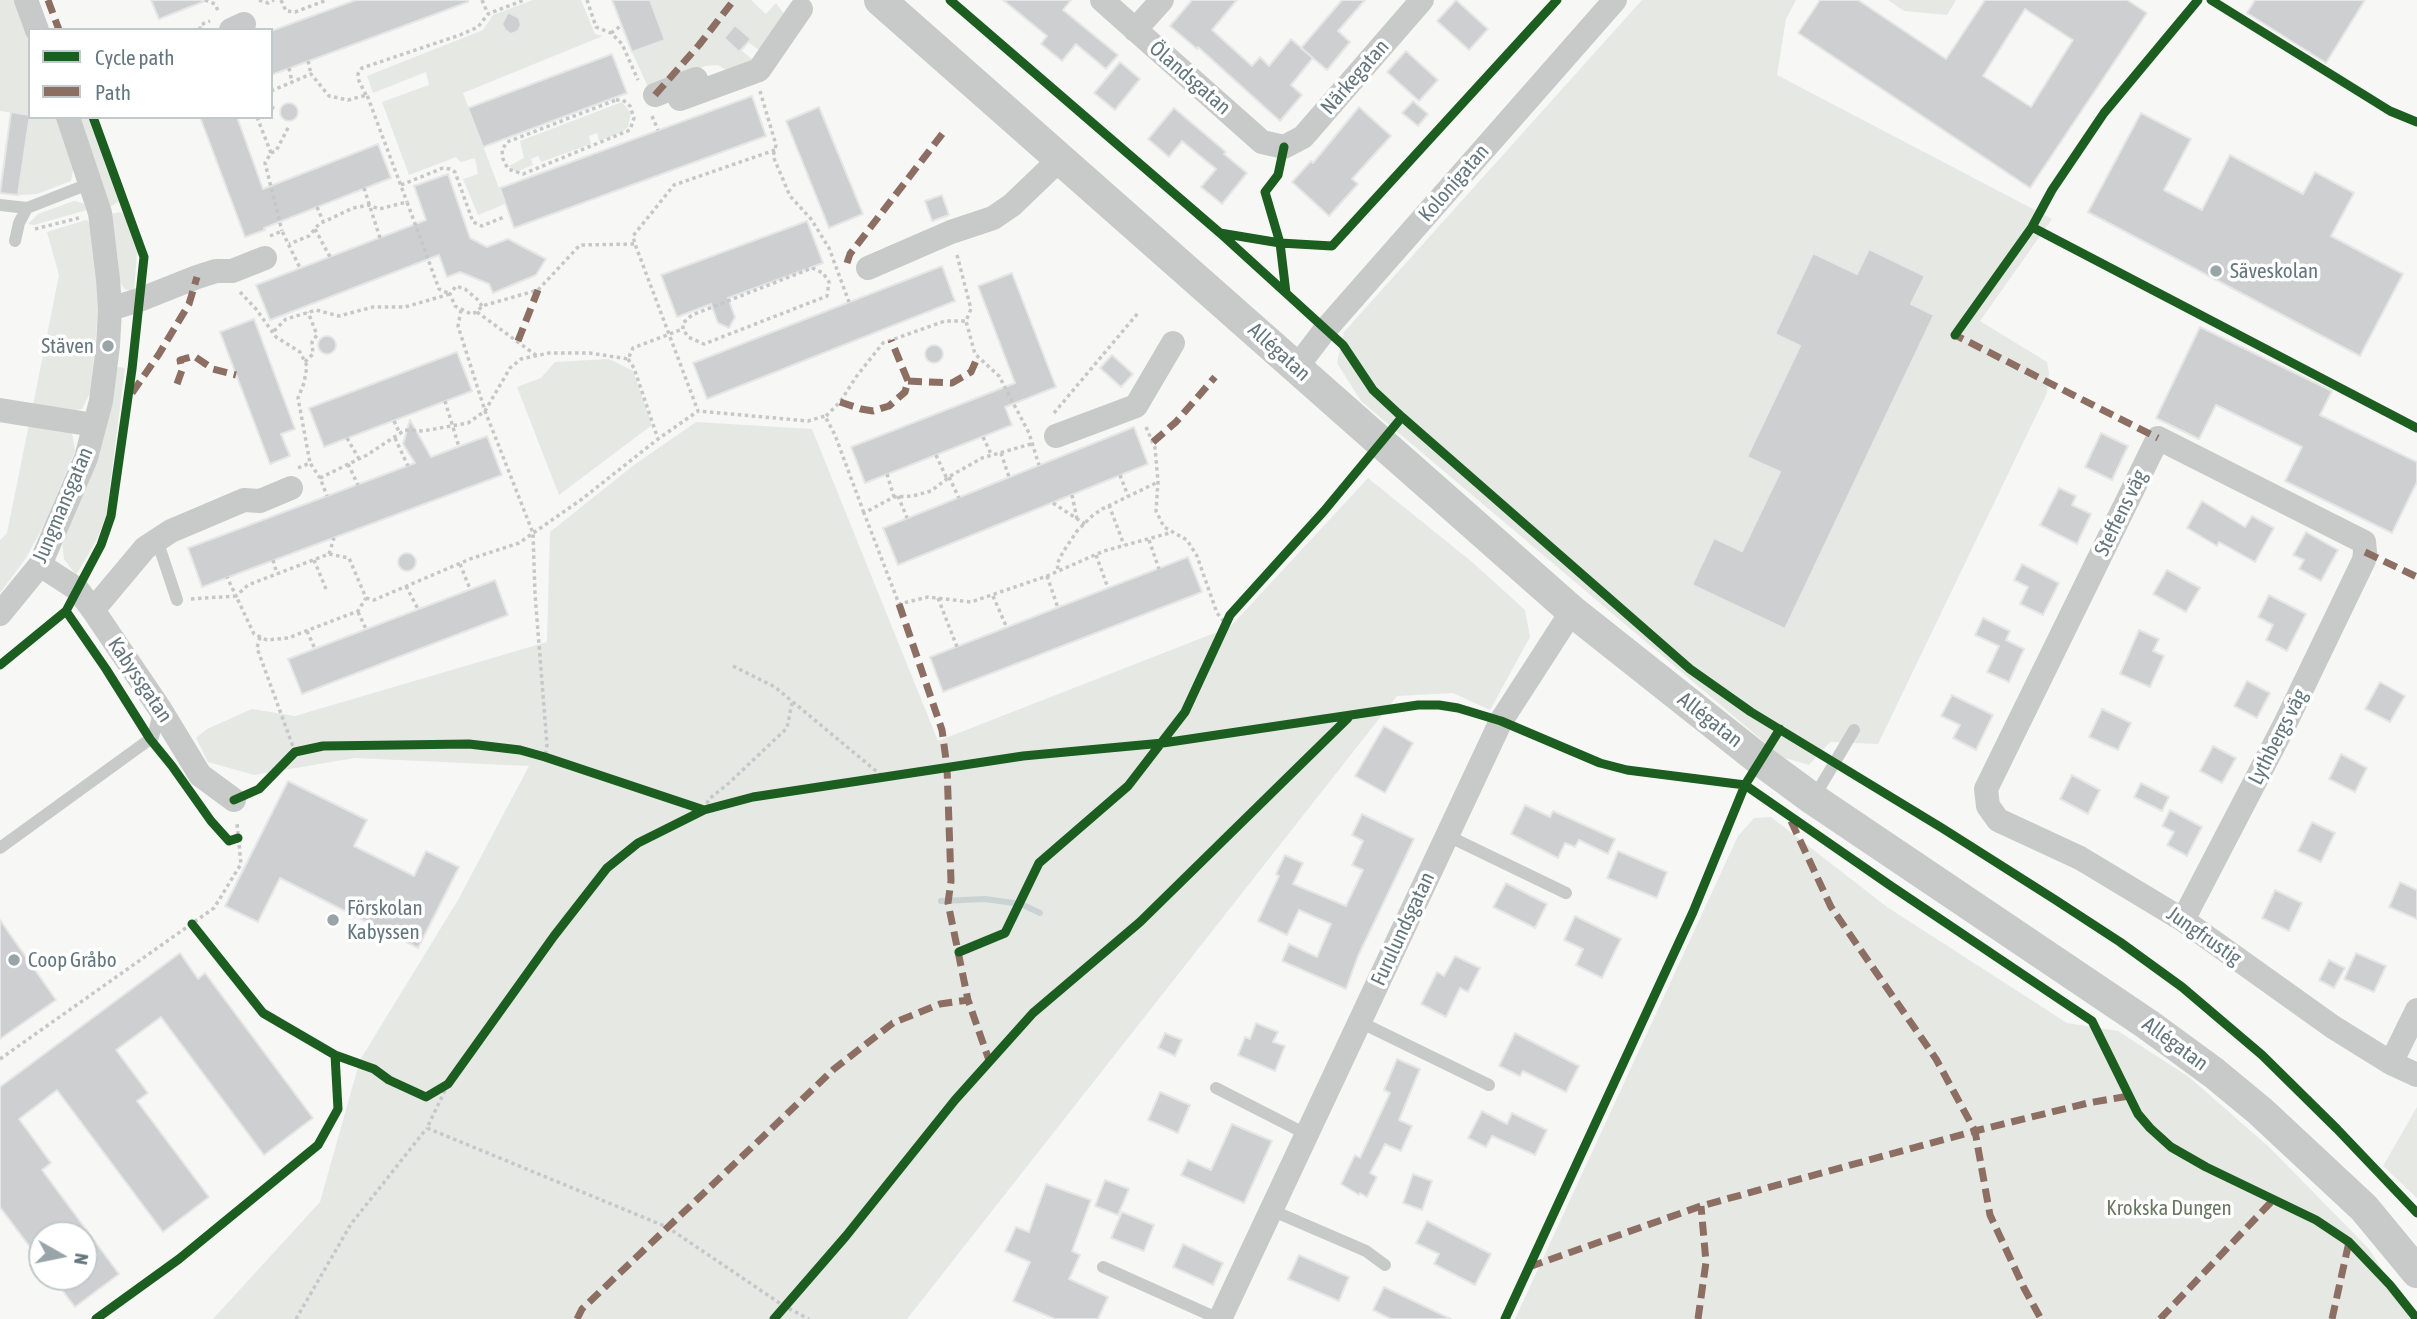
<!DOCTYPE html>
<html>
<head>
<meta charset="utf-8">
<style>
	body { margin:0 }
	#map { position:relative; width:2417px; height:1319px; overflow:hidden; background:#f7f7f6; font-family:"Asap Condensed",sans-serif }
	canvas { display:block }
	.legend { position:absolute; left:28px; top:28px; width:245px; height:91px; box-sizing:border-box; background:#fff; border:2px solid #c1c9cb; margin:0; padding:9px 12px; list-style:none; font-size:21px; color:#65777e }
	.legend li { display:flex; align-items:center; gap:14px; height:35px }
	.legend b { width:35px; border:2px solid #c1c9cb }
	.north { position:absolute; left:28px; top:1221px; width:70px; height:70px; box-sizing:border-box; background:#fff; border:2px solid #c1c9cb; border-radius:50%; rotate:99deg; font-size:19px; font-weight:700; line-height:28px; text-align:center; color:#65777e }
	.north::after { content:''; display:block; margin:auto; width:24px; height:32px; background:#98a4a8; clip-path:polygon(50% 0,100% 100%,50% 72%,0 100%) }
</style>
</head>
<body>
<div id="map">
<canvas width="2417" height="1319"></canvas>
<ul class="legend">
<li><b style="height:9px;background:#1b5e20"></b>Cycle path</li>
<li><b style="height:9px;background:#8d6e63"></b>Path</li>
</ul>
<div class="north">N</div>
</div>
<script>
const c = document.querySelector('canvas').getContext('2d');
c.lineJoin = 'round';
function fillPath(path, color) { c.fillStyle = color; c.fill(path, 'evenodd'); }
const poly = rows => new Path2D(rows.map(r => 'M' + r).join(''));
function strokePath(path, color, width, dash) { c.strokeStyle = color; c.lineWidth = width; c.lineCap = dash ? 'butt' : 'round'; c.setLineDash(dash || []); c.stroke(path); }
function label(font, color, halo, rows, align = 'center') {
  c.font = font + ' "Asap Condensed",sans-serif'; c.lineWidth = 7; c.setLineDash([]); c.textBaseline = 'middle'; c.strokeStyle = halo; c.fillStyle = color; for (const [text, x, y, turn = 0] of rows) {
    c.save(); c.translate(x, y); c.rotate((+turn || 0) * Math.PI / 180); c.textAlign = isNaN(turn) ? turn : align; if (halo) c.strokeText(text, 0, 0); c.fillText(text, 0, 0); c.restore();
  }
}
fillPath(poly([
	[0,0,16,0,30,36,30,115,0,111],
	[533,0,581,0,595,34,603,36,463,93,505,204,478,215,463,179,478,174,475,158,461,162,456,157,409,175,382,102,429,85,426,72,373,93,367,76,483,30,493,15],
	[650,0,751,0,766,14,776,3,785,15,759,50,748,42,751,39,735,25,724,38,739,52,741,50,753,60,727,71,718,65,705,66,669,83,649,89,632,52,665,40],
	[1642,0,1796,0,1786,19,1777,75,2052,219,1980,321,2047,362,2049,373,2047,393,1878,744,1830,742,1809,765,1782,757,1361,401,1337,363,1344,332],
	[1888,0,1956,0,1947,15,1904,11],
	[622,102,631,113,628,127,622,132,599,141,597,133,589,136,591,144,541,162,538,156,531,159,533,165,516,172,509,166,524,158,520,141],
	[30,117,60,117,74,165,71,181,37,194,18,195],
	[81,117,89,117,119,201,110,207],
	[74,201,86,204,87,210,34,225,28,224,38,214],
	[121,212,125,216,137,252,134,292,125,289,119,281,118,259,110,214],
	[86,220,89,222,100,288,91,391,82,409,71,411,33,405,59,275,47,232],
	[609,359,633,371,652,425,559,495,517,387,541,378,555,362],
	[117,367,125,368,106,517,95,543,76,575,64,559,62,539],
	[696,422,812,429,938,741,1230,627,1368,478,1472,562,1525,610,1530,637,1490,710,1453,693,1397,696,907,1319,213,1319,320,1202,360,1060,458,900,529,766,355,758,254,775,208,762,196,738,207,729,252,709,295,716,547,642,550,532,634,465],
	[29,424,72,433,75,451,46,521,26,558,0,593,0,540,7,533],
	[1771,817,1887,907,2067,1023,2118,1031,2189,1077,2269,1147,2369,1249,2413,1319,1515,1319,1738,836,1754,818],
	[2417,1107,2417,1198,2383,1166]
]), '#e6e8e4');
strokePath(poly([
	[941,901,985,899,1021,904,1040,913]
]), '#cad3d4', 6);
const building = poly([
	[151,0,205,0,205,1,159,19,151,0],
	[356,0,468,0,468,2,271,75,271,31,356,0],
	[612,0,650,0,665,40,632,52,612,0],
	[1003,0,1071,0,1063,10,1118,55,1106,69,1076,44,1062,61,1041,44,1047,36,1003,0],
	[1192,0,1237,0,1212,30,1252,66,1260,57,1269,66,1291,39,1313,58,1291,85,1302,95,1280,121,1198,47,1197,49,1170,26,1192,0],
	[1342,0,1365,0,1338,31,1350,42,1327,70,1301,48,1342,0],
	[1456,0,1488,29,1469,50,1437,21,1456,0],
	[1820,0,1858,0,1946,59,1985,0,2127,0,2147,13,2030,188,1798,33,1820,0],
	[2025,9,2073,40,2031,107,1983,76,2025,9],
	[2255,0,2365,0,2326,63,2247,13,2255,0],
	[508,12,519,18,521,25,518,31,511,34,505,30,502,24,508,12],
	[735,25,751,39,739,52,724,38,735,25],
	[1406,51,1438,80,1419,101,1387,72,1406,51],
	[612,54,627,93,483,147,468,108,612,54],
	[1120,62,1140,79,1115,110,1094,93,1120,62],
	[752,96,766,136,514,228,500,188,752,96],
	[1413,101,1428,114,1418,126,1402,113,1413,101],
	'280 112a9 9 0 1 1 18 0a9 9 0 1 1-18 0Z',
	[819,107,863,214,829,228,786,121,819,107],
	[1359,107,1391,136,1352,179,1358,184,1329,216,1292,182,1311,161,1313,163,1359,107],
	[1174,108,1226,152,1224,154,1247,173,1222,204,1201,187,1216,169,1182,141,1169,157,1148,139,1174,108],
	[11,112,30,115,18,195,0,193,11,112],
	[2141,113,2191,139,2164,190,2202,210,2230,155,2303,194,2315,172,2354,193,2331,236,2403,274,2360,356,2088,212,2141,113],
	[200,117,237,117,263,189,378,144,391,178,264,228,265,230,245,237,200,117],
	[448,174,470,238,487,247,508,239,546,259,536,275,493,293,489,284,460,272,447,277,439,255,270,320,256,285,426,220,414,186,448,174],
	[942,195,949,215,932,221,925,201,942,195],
	[807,221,823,263,728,298,735,317,729,328,718,323,711,304,677,317,661,275,807,221],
	[1869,249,1925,276,1911,304,1934,315,1785,629,1692,585,1714,538,1742,551,1780,472,1747,457,1800,346,1775,334,1813,253,1857,274,1869,249],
	[942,266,955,301,707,399,693,363,942,266],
	[1012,273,1056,387,1005,407,1012,425,865,483,851,447,1015,383,978,286,1012,273],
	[254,319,295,429,281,434,290,456,270,464,220,332,254,319],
	[2200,327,2332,391,2320,415,2417,462,2417,482,2392,533,2285,481,2302,447,2216,405,2199,439,2156,418,2200,327],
	'318 345a9 9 0 1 1 18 0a9 9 0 1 1-18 0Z',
	'925 354a9 9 0 1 1 18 0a9 9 0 1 1-18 0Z',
	[457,352,472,391,324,447,309,408,457,352],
	[1112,355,1133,374,1121,387,1100,368,1112,355],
	[410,420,431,457,487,436,502,475,202,587,188,548,415,463,403,444,410,420],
	[1134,427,1148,464,898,565,883,528,1134,427],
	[2101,433,2128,446,2112,480,2085,467,2101,433],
	[2059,488,2076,496,2072,505,2091,514,2077,544,2040,525,2059,488],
	[2202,501,2245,527,2252,516,2274,528,2255,562,2219,542,2217,546,2187,528,2202,501],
	[2306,532,2338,550,2321,581,2299,569,2304,560,2293,555,2306,532],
	'398 562a9 9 0 1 1 18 0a9 9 0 1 1-18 0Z',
	[1188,557,1202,592,943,692,930,657,1188,557],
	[2022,564,2059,583,2043,615,2020,604,2028,587,2014,580,2022,564],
	[2167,570,2200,588,2186,612,2153,594,2167,570],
	[495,580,508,615,302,694,288,659,495,580],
	[2269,595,2306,614,2287,651,2266,640,2273,625,2258,617,2269,595],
	[1983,618,2010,631,2006,640,2024,649,2009,682,1987,672,1999,646,1975,635,1983,618],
	[2139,630,2159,639,2153,651,2164,656,2150,687,2120,674,2139,630],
	[2247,681,2270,693,2257,718,2234,706,2247,681],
	[2380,682,2405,696,2390,722,2365,709,2380,682],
	[1952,695,1993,715,1976,750,1953,738,1960,725,1941,716,1952,695],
	[2102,709,2131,723,2118,750,2089,737,2102,709],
	[1384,726,1413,743,1385,793,1355,776,1384,726],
	[2213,746,2236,758,2222,783,2200,771,2213,746],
	[2341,754,2367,768,2355,792,2329,779,2341,754],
	[2072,775,2100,790,2088,814,2060,799,2072,775],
	[288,781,367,820,354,846,414,876,426,851,459,867,418,948,280,878,258,922,225,906,288,781],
	[2141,783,2169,797,2162,811,2134,797,2141,783],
	[1525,805,1550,817,1553,811,1615,839,1608,854,1579,840,1575,847,1565,843,1558,858,1511,834,1525,805],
	[2170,810,2202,827,2187,856,2167,845,2174,832,2162,826,2170,810],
	[1362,814,1414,839,1358,956,1346,989,1282,961,1289,944,1317,957,1331,924,1299,910,1287,935,1258,921,1279,876,1276,874,1285,855,1303,863,1293,884,1346,906,1363,870,1352,865,1363,841,1352,835,1362,814],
	[2312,822,2335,833,2321,862,2298,851,2312,822],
	[1618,851,1667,872,1657,898,1607,878,1618,851],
	[2400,882,2417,890,2417,919,2389,907,2400,882],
	[1506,883,1547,904,1535,928,1493,907,1506,883],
	[2275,890,2302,903,2289,931,2262,918,2275,890],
	[1575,916,1621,939,1602,978,1576,965,1583,949,1564,940,1575,916],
	[0,920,56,1000,0,1039,0,920],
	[180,953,198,979,205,973,313,1118,264,1155,161,1017,116,1050,148,1093,137,1101,209,1197,163,1232,57,1090,19,1119,51,1163,42,1170,119,1274,75,1307,52,1277,84,1277,84,1235,42,1235,42,1263,0,1207,0,1087,180,953],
	[2356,953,2386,966,2374,992,2344,979,2356,953],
	[1455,956,1480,968,1468,992,1460,988,1446,1017,1421,1004,1437,972,1444,976,1455,956],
	[2329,960,2345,968,2334,988,2319,980,2329,960],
	[1256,1023,1278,1032,1273,1042,1285,1046,1275,1071,1238,1055,1245,1037,1250,1039,1256,1023],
	[1165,1033,1182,1040,1175,1056,1158,1048,1165,1033],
	[1515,1033,1579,1066,1566,1092,1523,1071,1520,1076,1499,1066,1515,1033],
	[1397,1059,1420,1069,1399,1120,1412,1126,1401,1151,1385,1144,1370,1173,1377,1177,1367,1197,1360,1193,1359,1195,1341,1184,1355,1155,1360,1158,1390,1093,1384,1090,1397,1059],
	[1160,1092,1190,1105,1178,1133,1148,1120,1160,1092],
	[1482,1111,1507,1124,1512,1113,1547,1130,1535,1155,1492,1136,1486,1147,1468,1138,1482,1111],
	[1232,1124,1272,1141,1244,1203,1181,1175,1188,1160,1211,1170,1232,1124],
	[1413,1174,1432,1181,1422,1210,1403,1203,1413,1174],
	[1105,1180,1129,1189,1118,1215,1095,1206,1105,1180],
	[1046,1184,1091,1200,1072,1251,1080,1255,1069,1279,1108,1297,1098,1319,1055,1319,1013,1301,1030,1262,1005,1251,1016,1227,1029,1232,1046,1184],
	[1122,1212,1154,1225,1144,1251,1111,1238,1122,1212],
	[1427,1221,1491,1254,1475,1285,1434,1264,1439,1254,1416,1243,1427,1221],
	[1183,1244,1223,1263,1213,1285,1173,1267,1183,1244],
	[1299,1255,1349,1277,1339,1301,1288,1279,1299,1255],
	[1384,1287,1451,1319,1391,1319,1373,1310,1384,1287]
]);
fillPath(building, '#cdcfd0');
strokePath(building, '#e6e6e6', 2);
strokePath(poly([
	[205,0,215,4,218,11],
	[259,0,268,3,274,0],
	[281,0,286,11,295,12,327,0],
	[482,0,488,14],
	[587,0,596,27,611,33,622,44,638,80],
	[200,30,200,25,210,21],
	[611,33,622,25],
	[308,61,311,74],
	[289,68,292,82],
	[271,91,311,74,329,96,348,100,367,95,407,202],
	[760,91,776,145,773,156,790,196,811,219,829,248,849,302],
	[366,95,359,81,358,74,362,68,460,35,478,27,488,14,524,0],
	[616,100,623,100,630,106,634,118,630,130,523,174,508,169,503,159,502,150,507,142,616,100],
	[271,107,276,109],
	[652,116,658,130],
	[257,117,271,153,265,163,282,231],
	[775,150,674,185,633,236,635,244,698,411,808,421,825,416,835,435,864,513],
	[271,153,276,151,289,126],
	[401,185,443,168,450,169,455,172,473,222,482,226,504,217],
	[364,188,380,238],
	[317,207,323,221],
	[35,229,79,218],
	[315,229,330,257],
	[270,236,282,231,300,268],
	[957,255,971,309,966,321,975,354,999,376,1029,433,1039,465],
	[812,268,823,273,829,282,827,296,704,344,688,337,683,329,683,323,692,315,812,268],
	[240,292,256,309,276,337,300,352,307,366,304,383,298,398,310,463],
	[482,306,477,299,465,289,456,286,450,294,455,306,471,314,477,312,482,306,538,290,580,245,635,244],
	[461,310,458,326,485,411,533,533,535,594,547,745,545,757],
	[477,312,537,356],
	[274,331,286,319,316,310,339,316,373,307,405,307,450,294,439,289,407,202,379,209,369,205,353,208,319,224,309,236,289,244],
	[628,359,634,368,658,439],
	[305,362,313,354,312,342,317,335,308,312],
	[445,401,459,447],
	[1054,413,1138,313],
	[826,416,840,402,856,377,883,343,945,321,966,321],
	[394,421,400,434],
	[1146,427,1155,448,1158,482,1156,511,1164,527,1187,540,1197,556,1217,613,1225,623],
	[983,437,992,456],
	[347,438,359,459],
	[395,438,408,466],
	[1031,444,982,458,952,475,931,491,913,496,894,497,864,513,899,604,928,597,971,602,1047,576,1104,551,1173,532],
	[1001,453,1009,477],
	[936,455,947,479],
	[348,464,358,485],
	[298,468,310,463,320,478,327,496],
	[887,474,894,497],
	[1120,475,1128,496],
	[949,477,959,498],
	[320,478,367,455,405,430,423,431,468,423,485,411,510,368,521,359,549,353,590,353,628,359,633,348,683,329],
	[1072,495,1077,519],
	[898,496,907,518],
	[1053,503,1085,524],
	[1109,505,1124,545],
	[1149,540,1159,569],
	[329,554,334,538],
	[1096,555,1108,588],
	[273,560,277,574],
	[314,560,326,589],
	[460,564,470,589],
	[1058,569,1057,564,1063,552,1077,531,1092,516,1102,509,1158,482],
	[1047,576,1058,608],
	[406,586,418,609],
	[993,596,1007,628],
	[366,598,374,600,470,559,519,543,582,499,658,439,698,411],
	[938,598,957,647],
	[191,599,236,596,254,634,267,640,288,638,358,611,366,598,349,558,329,554,248,585,236,596,227,577],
	[358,612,366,629],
	[307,631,315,649],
	[260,637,257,648,295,752],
	[733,666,775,687,882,776],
	[704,810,709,799,729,783,787,728,792,703],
	[0,1059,214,908,241,864,237,823],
	[448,1084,427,1128,667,1227,784,1306,809,1319],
	[296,1319,351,1224,427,1128]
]), '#c6c7c8', 3.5, [3.5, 3.5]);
strokePath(poly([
	[0,205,27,208,91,183],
	[15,241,19,223,27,208],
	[157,540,177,600],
	[1813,799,1854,730],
	[1446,835,1566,893],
	[0,848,153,737,160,709],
	[1360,1022,1489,1085],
	[1216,1088,1306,1134],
	[1271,1210,1366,1251,1385,1265],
	[1103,1267,1219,1319]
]), '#c8caca', 12);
strokePath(poly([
	[26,0,37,30],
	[1102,0,1262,142,1284,147,1303,137,1422,0],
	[231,30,244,24],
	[1135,30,1162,0],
	[655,95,696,79],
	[680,99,759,70,801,9],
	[868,268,951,232,993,218,1012,205,1060,159],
	[110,309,139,300,197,277,216,271,232,271,265,258],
	[1296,368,1325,330,1615,0],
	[0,410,94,425],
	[1056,436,1136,406,1173,343],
	[40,565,77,589,93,610,160,709,200,775,234,800],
	[93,610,145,548,171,531,244,500,260,501,291,488],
	[0,614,40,565,86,458,101,401,108,346,110,309,108,279,100,213,68,117],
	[2183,920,2284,726,2364,560,2365,552,2364,542,2158,438,1986,789,1988,806,1998,820,2080,858,2183,920,2333,1027,2391,1063,2417,1075],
	[2391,1063,2417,1010],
	[1220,1319,1501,721,1572,611]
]), '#c8caca', 24);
strokePath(poly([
	[880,0,1572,611,1760,760,1813,799,2147,1024,2214,1073,2260,1111,2364,1208,2417,1272]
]), '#c8caca', 32);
strokePath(poly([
	[48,0,59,30],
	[655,95,699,45,734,0],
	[847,263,850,254,943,133],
	[1958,331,1955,335,2158,438],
	[518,341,538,290],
	[908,381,952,383,971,372,978,356],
	[177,384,182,370,180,360,194,356,213,369,236,375],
	[132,393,159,354,189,304,197,277],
	[840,402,861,409,873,411,889,406,905,392,908,381,891,340],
	[1153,442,1176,422,1215,377],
	[2365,552,2417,577],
	[899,604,942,730,947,767,951,881,948,903,968,1000],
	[1791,821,1831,907,1936,1059,1975,1131,1990,1215,2024,1288,2041,1319],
	[1529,1267,1701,1206,1975,1131,2088,1103,2129,1096],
	[577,1319,582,1309,834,1069,893,1023,940,1004,968,1000,990,1063],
	[1698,1319,1706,1262,1701,1206],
	[2160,1319,2274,1199],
	[2332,1319,2349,1242]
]), '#8d6e63', 7, [14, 7]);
strokePath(poly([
	[950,0,1220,233,1343,345,1373,390,1402,417,1690,669,1751,712,1942,828,2054,899,2120,942,2182,987,2262,1055,2337,1129,2417,1213],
	[2211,0,2390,111,2417,122],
	[1284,147,1278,175,1265,192,1280,243,1286,293],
	[2032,227,2417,428],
	[1220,233,1280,243,1332,246,1557,0],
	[1955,335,2032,227,2052,190,2104,113,2198,0],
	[66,611,106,669,150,739,172,766,211,821,229,841,238,838],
	[0,665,66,611,101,545,111,516,132,369,144,257,93,117],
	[234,800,259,789,295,752,323,746,469,744,520,750,545,757,704,810],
	[192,924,263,1013,335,1055],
	[959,952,1005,933,1039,863,1128,786,1185,712,1230,615,1324,511,1402,417],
	[96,1319,179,1259,318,1145,338,1109,335,1055,374,1069,389,1080,426,1097,448,1084,554,936,607,868,638,843,704,810,753,797,1023,756,1163,743,1418,705,1439,705,1458,708,1501,721,1600,763,1627,770,1745,785,1891,886,2092,1021,2138,1114,2150,1128,2171,1147,2206,1167,2316,1220,2349,1242,2390,1285,2417,1319],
	[774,1319,846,1236,955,1100,1033,1013,1140,922,1348,718],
	[1505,1319,1693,912,1745,785,1780,729]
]), '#1b5e20', 9);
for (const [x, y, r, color] of [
	[2216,271,7,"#98a4a8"],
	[108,346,7,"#98a4a8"],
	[333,920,7,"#98a4a8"],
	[14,960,7,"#98a4a8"]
]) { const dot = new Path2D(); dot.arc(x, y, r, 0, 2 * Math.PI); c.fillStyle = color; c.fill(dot); strokePath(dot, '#fff', 2.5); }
label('21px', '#65777e', '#fff', [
	["Närkegatan",1355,77,-49],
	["Ölandsgatan",1190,78,41],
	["Kolonigatan",1454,183,-49],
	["Allégatan",1279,352,42],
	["Jungmansgatan",63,505,-67],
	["Steffens väg",2121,513,-64],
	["Kabyssgatan",140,680,56],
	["Allégatan",1710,720,38],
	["Lythbergs väg",2278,737,-63],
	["Furulundsgatan",1403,929,-65],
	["Jungfrustig",2204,936,35],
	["Allégatan",2175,1044,36]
]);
label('21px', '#65777e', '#fff', [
	["Säveskolan",2230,271],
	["Stäven",94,346,"right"],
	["Förskolan",347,908],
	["Kabyssen",347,932],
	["Coop Gråbo",28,960]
], 'left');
label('21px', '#6a7764', '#fff', [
	["Krokska Dungen",2169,1208]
]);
</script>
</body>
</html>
